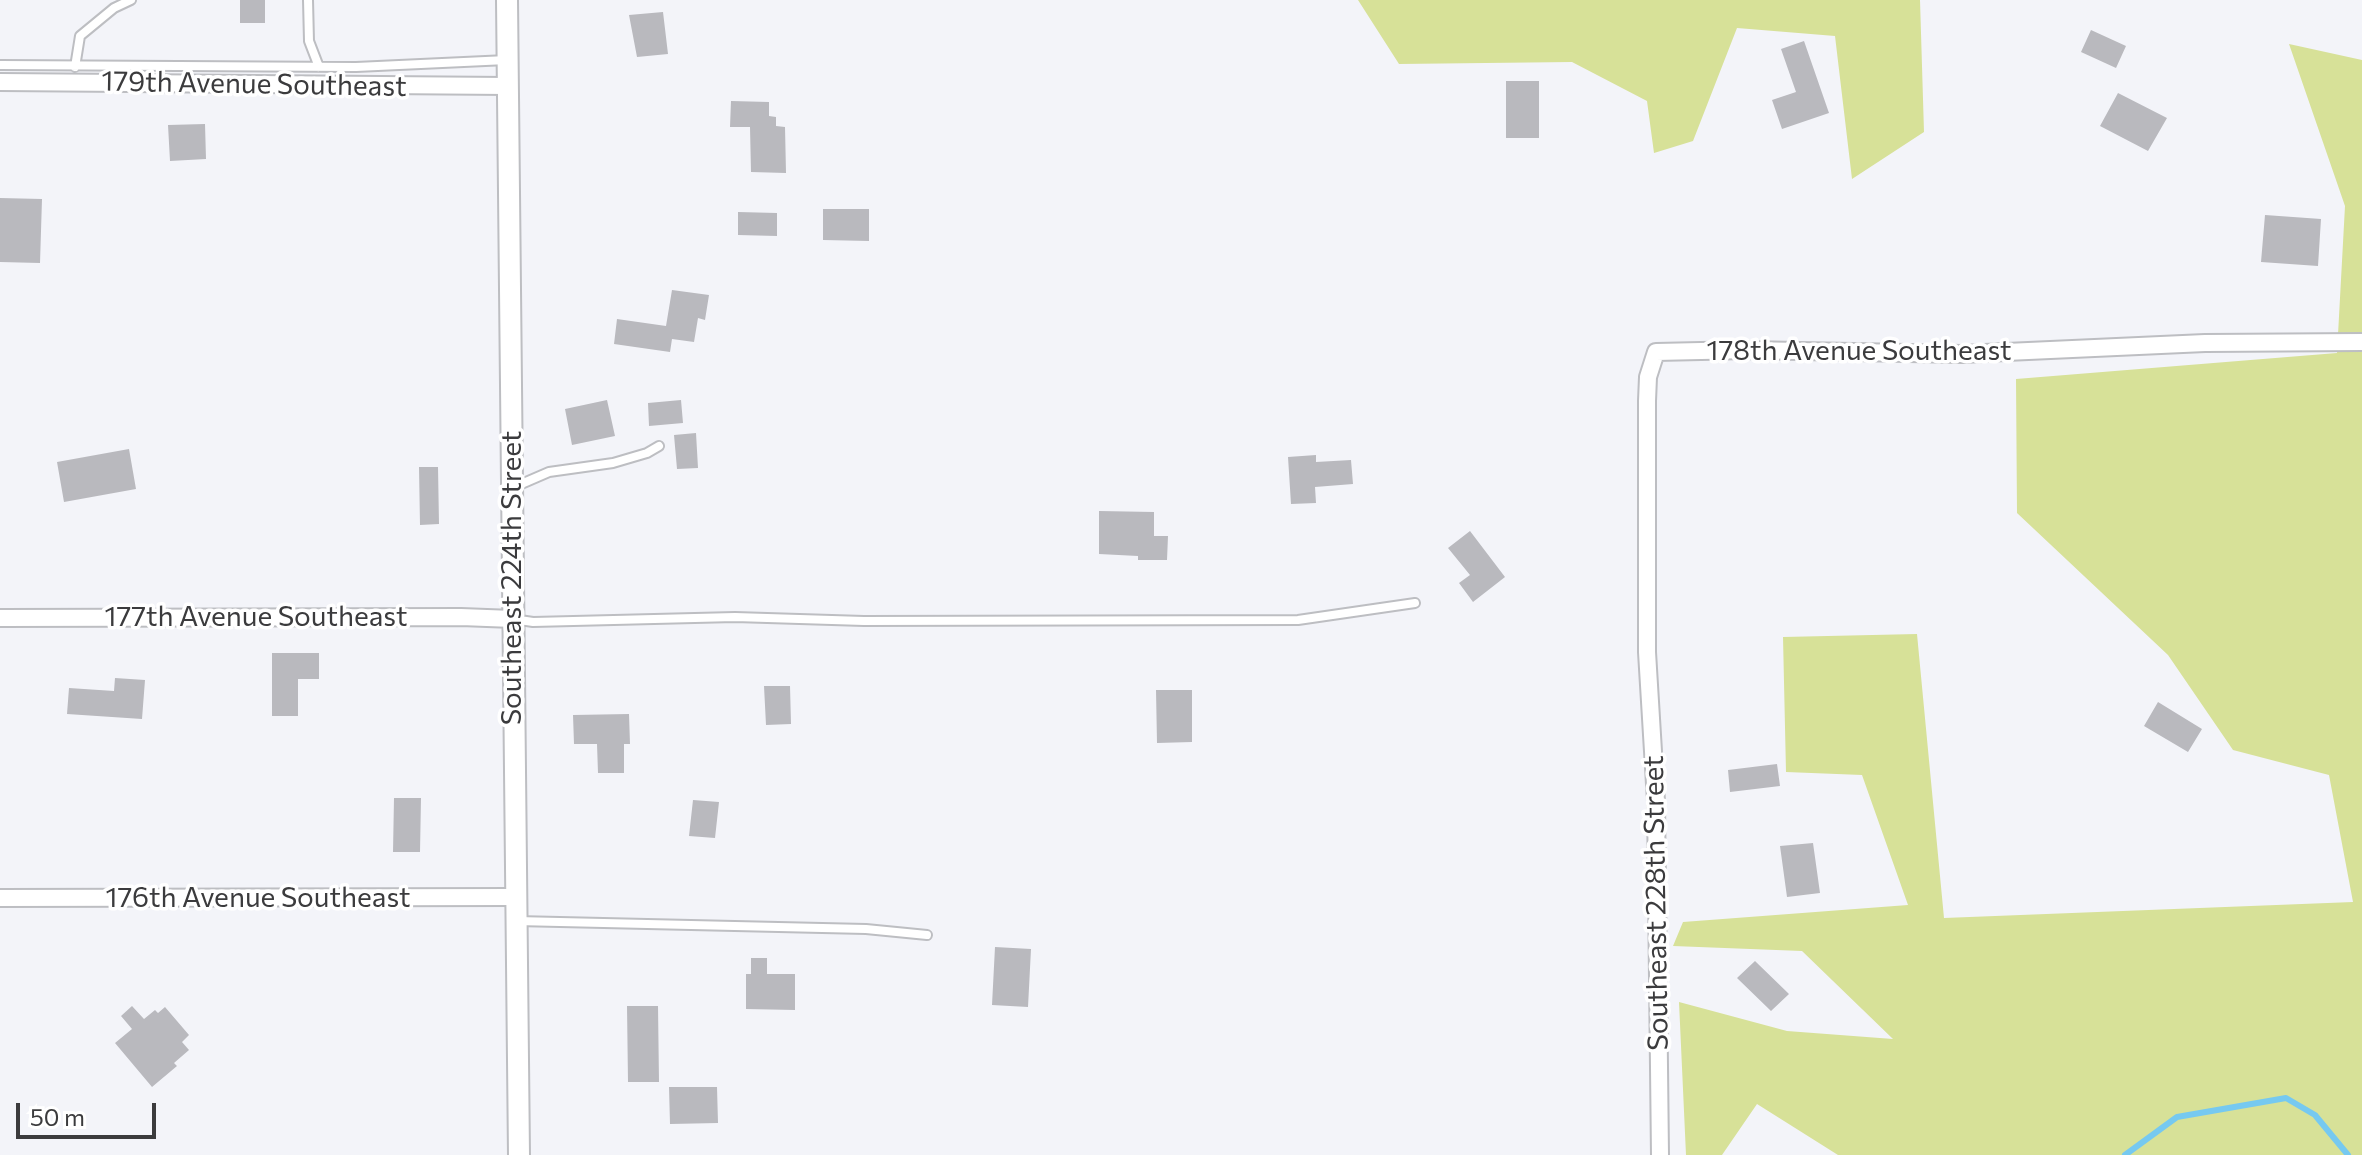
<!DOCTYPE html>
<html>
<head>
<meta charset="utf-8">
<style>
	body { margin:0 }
	#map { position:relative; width:2362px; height:1155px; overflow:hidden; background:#f3f4f9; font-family:Commissioner,sans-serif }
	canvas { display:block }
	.scale { position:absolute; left:16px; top:1103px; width:140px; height:36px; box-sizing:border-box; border:4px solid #3b3b3d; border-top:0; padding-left:10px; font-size:24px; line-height:28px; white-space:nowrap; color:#3b3b3d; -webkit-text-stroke:6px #fff; paint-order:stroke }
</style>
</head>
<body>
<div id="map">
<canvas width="2362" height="1155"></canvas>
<div class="scale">50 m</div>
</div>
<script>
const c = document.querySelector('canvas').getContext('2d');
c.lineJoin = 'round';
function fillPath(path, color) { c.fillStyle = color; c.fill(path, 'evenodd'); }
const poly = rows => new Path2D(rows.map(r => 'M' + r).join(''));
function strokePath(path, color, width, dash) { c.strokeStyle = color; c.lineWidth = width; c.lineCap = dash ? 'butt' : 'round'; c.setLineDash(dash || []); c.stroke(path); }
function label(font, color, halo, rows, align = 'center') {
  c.font = font + ' Commissioner,sans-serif'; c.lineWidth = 7; c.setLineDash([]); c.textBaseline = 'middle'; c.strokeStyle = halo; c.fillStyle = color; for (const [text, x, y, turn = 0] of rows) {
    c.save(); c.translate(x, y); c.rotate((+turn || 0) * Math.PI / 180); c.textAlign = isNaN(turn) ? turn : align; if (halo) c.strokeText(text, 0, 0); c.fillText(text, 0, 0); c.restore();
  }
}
fillPath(poly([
	[1358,0,1920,0,1924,132,1852,179,1835,36,1737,28,1693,141,1654,153,1647,101,1572,62,1399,64],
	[2289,44,2362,60,2362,1155,1838,1155,1757,1104,1722,1155,1686,1155,1679,1002,1787,1031,1893,1039,1802,951,1673,946,1683,922,1908,905,1862,775,1786,772,1783,637,1917,634,1944,918,2353,902,2329,775,2233,750,2168,655,2017,513,2016,379,2337,353,2345,206]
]), '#d7e198');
strokePath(poly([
	[2125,1155,2177,1117,2286,1098,2315,1115,2348,1155]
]), '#76c9f0', 6);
fillPath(poly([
	[240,0,265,0,265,23,240,23],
	[663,12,668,54,637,57,629,15],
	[2091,30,2126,46,2116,68,2081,52],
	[1804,41,1829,113,1782,129,1772,100,1796,92,1781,49],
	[1506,81,1539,81,1539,138,1506,138],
	[2118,93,2167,118,2148,151,2100,126],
	[731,101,769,102,769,116,776,117,776,126,785,127,786,173,751,172,750,127,730,127],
	[205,124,206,159,170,161,168,125],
	[0,198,42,199,40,263,0,262],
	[823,209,869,209,869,241,823,240],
	[738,212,777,213,777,236,738,235],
	[2265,215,2321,219,2318,266,2261,262],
	[672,290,709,295,705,320,698,318,694,342,672,339,670,352,614,344,617,319,666,326],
	[607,400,615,436,572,445,565,409],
	[681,400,683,423,649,426,648,403],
	[696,433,698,468,677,469,674,435],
	[129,449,136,489,64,502,57,462],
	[1316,455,1316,462,1351,460,1353,484,1315,487,1316,503,1291,504,1288,457],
	[419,467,438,467,439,524,420,525],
	[1099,511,1154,512,1154,536,1168,536,1167,560,1138,560,1138,556,1099,554],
	[1470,531,1505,577,1473,602,1459,583,1470,575,1448,548],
	[272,653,319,653,319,679,298,679,298,716,272,716],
	[115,678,145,680,142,719,67,714,69,688,114,691],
	[764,686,790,686,791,724,766,725],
	[1156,690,1192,690,1192,742,1157,743],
	[2158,702,2202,729,2188,752,2144,726],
	[629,714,630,744,624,744,624,773,598,773,597,744,574,744,573,715],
	[1777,764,1780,786,1730,792,1728,770],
	[394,798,421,798,420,852,393,852],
	[693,800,719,802,715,838,689,836],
	[1813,843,1820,893,1787,897,1780,846],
	[995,947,1031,949,1028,1007,992,1005],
	[751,958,767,958,767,974,795,974,795,1010,746,1009,746,974,751,974],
	[1755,961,1789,994,1771,1011,1737,978],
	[132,1006,144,1019,155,1010,158,1013,165,1007,189,1035,182,1042,189,1050,174,1063,177,1066,152,1087,115,1043,132,1029,121,1016],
	[627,1006,658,1006,659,1082,628,1082],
	[669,1087,717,1087,718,1123,670,1124]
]), '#b9b9be');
const service = poly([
	[308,0,309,41,319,67],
	[0,65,356,67,507,60],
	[75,67,80,36,114,8,131,0],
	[512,488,549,472,613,463,647,453,659,446],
	[513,619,533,622,735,617,864,621,1298,620,1415,603],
	[516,921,866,929,927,935]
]);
const minor = poly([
	[0,82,508,86],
	[0,618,461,617,513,619],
	[0,898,515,897],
	[1660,1155,1656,801,1647,652,1647,401,1648,377,1656,352,1746,350,1962,354,2205,343,2362,342]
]);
const tertiary = poly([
	[507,0,519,1155]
]);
strokePath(service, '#bdbec2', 12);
strokePath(minor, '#bdbec2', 20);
strokePath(tertiary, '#bdbec2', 24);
strokePath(service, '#fff', 8);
strokePath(minor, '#fff', 16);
strokePath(tertiary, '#fff', 20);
label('28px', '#3b3b3d', '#fff', [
	["179th Avenue Southeast",254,84,1],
	["178th Avenue Southeast",1859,351],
	["Southeast 224th Street",512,578,-90],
	["177th Avenue Southeast",256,617],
	["176th Avenue Southeast",258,898],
	["Southeast 228th Street",1656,903,-91]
]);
</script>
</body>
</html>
